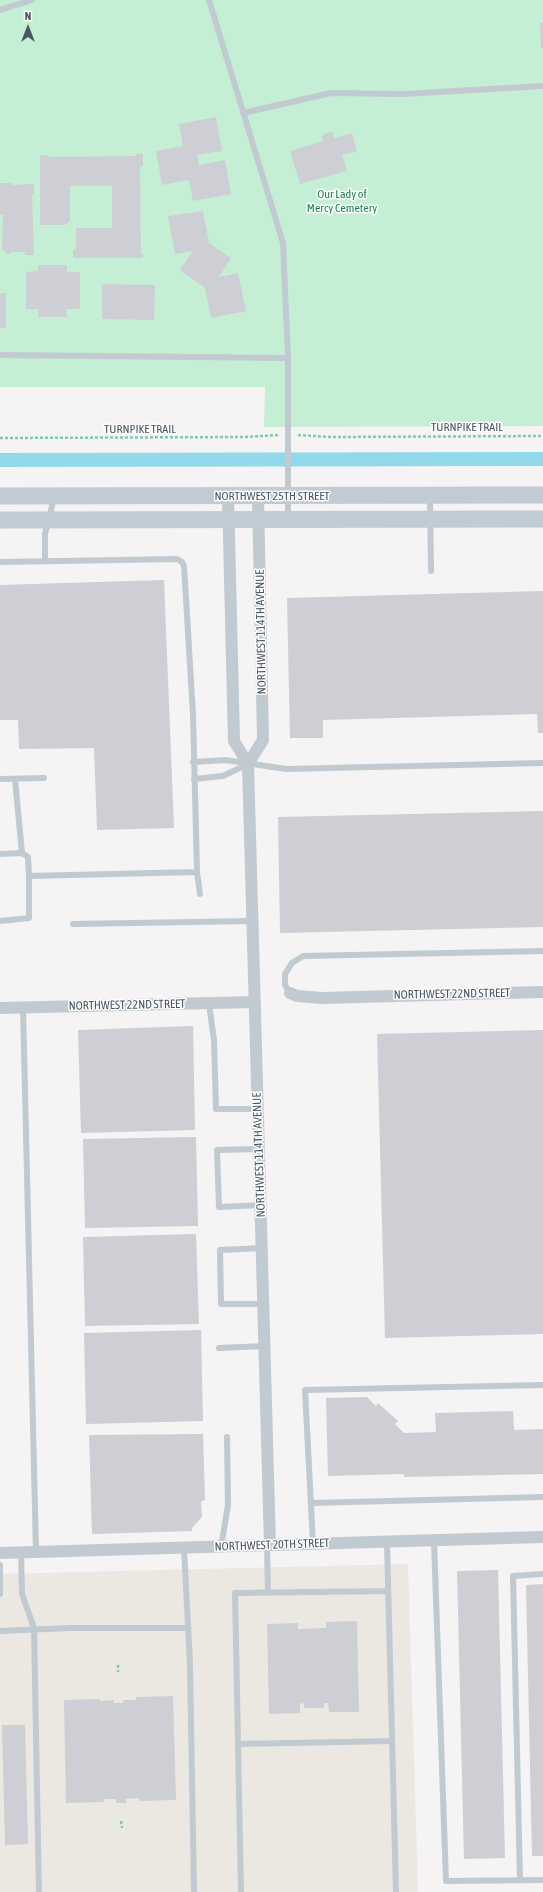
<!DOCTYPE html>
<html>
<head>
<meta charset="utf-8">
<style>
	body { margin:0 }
	#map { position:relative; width:543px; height:1892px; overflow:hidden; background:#f5f3f3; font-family:"Asap Condensed",sans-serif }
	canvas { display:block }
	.north { position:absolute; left:8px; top:8px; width:40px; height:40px; -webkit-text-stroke:3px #fff; paint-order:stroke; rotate:0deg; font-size:11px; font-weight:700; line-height:16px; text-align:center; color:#4a5660 }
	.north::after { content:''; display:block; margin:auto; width:14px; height:18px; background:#4a5660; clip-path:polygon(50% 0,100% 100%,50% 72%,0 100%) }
</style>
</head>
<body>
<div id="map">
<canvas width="543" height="1892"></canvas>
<div class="north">N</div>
</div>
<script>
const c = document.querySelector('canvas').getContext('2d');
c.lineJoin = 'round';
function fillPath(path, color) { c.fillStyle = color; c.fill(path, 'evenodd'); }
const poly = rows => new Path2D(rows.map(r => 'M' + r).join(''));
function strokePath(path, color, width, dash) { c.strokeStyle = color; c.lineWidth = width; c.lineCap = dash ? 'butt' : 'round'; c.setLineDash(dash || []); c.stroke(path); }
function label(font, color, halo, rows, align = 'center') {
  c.font = font + ' "Asap Condensed",sans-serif'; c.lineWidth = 3; c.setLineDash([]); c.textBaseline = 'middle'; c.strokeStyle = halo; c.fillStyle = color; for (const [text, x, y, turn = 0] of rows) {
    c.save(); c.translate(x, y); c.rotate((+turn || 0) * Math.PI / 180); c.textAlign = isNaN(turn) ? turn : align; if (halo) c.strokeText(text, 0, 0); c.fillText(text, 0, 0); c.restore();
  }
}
fillPath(poly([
	[408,1564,418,1892,0,1892,0,1574]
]), '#eae8e1');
fillPath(poly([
	[0,0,543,0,543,426,264,427,265,387,0,387]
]), '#c4efd4');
strokePath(poly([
	[0,460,543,459]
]), '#92d9eb', 14);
fillPath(poly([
	[540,23,543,23,543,48,541,48],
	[216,117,222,151,197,155,199,165,225,160,231,194,193,201,189,180,162,185,156,151,183,146,179,124],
	[332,131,334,138,352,133,357,151,342,155,347,171,300,184,290,151,323,141,322,135],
	[136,154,143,154,143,166,140,166,141,254,143,254,143,258,73,258,73,250,76,250,76,228,112,228,112,186,70,186,70,220,65,225,40,225,40,155,48,155,48,157,136,156],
	[0,183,11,183,11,185,34,184,34,195,32,195,34,255,25,255,25,252,10,252,10,254,7,254,2,249,3,215,0,215],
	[203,211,209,243,231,258,219,277,238,273,246,311,211,318,205,288,180,270,193,251,175,254,168,216],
	[38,265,67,265,67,272,80,272,80,309,66,309,67,317,38,317,38,309,26,309,26,272,38,271],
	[102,284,155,285,154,320,102,319],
	[0,293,6,293,6,328,0,328],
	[164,580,174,828,97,830,94,748,19,749,18,720,0,720,0,585],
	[543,591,543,733,538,733,537,714,323,720,323,738,290,738,287,598],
	[543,811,543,927,280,933,278,817],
	[193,1026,195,1130,81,1133,78,1030],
	[543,1030,543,1334,385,1338,377,1034],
	[196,1137,198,1226,85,1228,83,1139],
	[196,1234,199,1324,85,1326,83,1237],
	[201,1330,203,1421,86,1424,84,1333],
	[367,1397,376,1406,378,1403,398,1421,395,1424,404,1433,436,1432,435,1413,513,1411,514,1430,543,1429,543,1474,404,1477,404,1474,328,1476,326,1398],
	[203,1434,205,1500,201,1501,202,1517,192,1528,192,1531,92,1534,89,1435],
	[498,1570,505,1858,464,1859,457,1571],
	[543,1584,543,1856,532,1856,526,1585],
	[357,1621,359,1712,329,1712,328,1703,324,1703,324,1708,304,1708,304,1703,300,1704,300,1713,269,1714,267,1624,298,1623,298,1629,326,1628,326,1622],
	[173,1696,176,1800,139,1801,139,1798,126,1799,126,1803,116,1803,116,1799,103,1799,104,1802,66,1803,64,1700,100,1699,100,1701,114,1700,114,1703,123,1703,123,1700,136,1700,136,1697],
	[2,1725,25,1725,28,1844,5,1845]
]), '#cdcfd4');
strokePath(poly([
	[298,435,331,437,543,436],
	[0,438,244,437,279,435],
	[118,1665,118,1672],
	[121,1821,122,1828]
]), '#7ccda5', 2.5, [3, 2]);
strokePath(poly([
	[209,0,283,243,288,358,288,519],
	[0,10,32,0],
	[243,113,331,93,403,94,543,86],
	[0,355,288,358],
	[430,497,431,571],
	[45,561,45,534,54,498],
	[0,562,177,559,182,562,184,566,193,714,197,872,200,894],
	[193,762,226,760,286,769,543,763],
	[0,779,44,778],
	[194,779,223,776,248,764],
	[22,853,28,857,29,876],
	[0,854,22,853,15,779],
	[0,921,29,918,29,876,197,872],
	[73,924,252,921],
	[290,993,285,985,285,974,292,963,303,956,543,951],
	[209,1004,214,1040,216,1109,258,1109],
	[23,1007,36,1552],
	[259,1149,217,1150,219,1207,261,1205],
	[262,1248,220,1250,221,1304,263,1304],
	[219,1348,265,1346],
	[311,1503,543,1497],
	[434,1541,446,1881,543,1880],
	[387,1542,396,1892],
	[313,1544,305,1390,543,1385],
	[267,1545,268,1593],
	[221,1547,228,1505,227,1437],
	[184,1549,190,1664,194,1892],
	[21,1552,22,1594,34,1628,39,1892],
	[0,1565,0,1594],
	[0,1631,72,1628,188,1628],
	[238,1744,392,1741],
	[520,1880,513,1576,543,1574],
	[241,1892,235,1593,388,1591]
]), '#c1cad1', 6);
strokePath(poly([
	[228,496,234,741,248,764,270,1545],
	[248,764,263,740,258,496],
	[290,993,297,996,322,998,543,992],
	[0,1008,255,1002],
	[0,1553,543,1537]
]), '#c1cad1', 12);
strokePath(poly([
	[0,496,543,495],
	[0,520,543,519]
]), '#c1cbd5', 17);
label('12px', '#1a824e', '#fff', [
	["Our Lady of",342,194],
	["Mercy Cemetery",342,208]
]);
label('12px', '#4a5660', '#fff', [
	["TURNPIKE TRAIL",467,427],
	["TURNPIKE TRAIL",140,429],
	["NORTHWEST 25TH STREET",272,496],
	["NORTHWEST 114TH AVENUE",261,632,-91],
	["NORTHWEST 22ND STREET",452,994,-1],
	["NORTHWEST 22ND STREET",127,1005,-1],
	["NORTHWEST 114TH AVENUE",259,1155,-92],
	["NORTHWEST 20TH STREET",272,1545,-2]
]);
</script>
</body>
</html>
